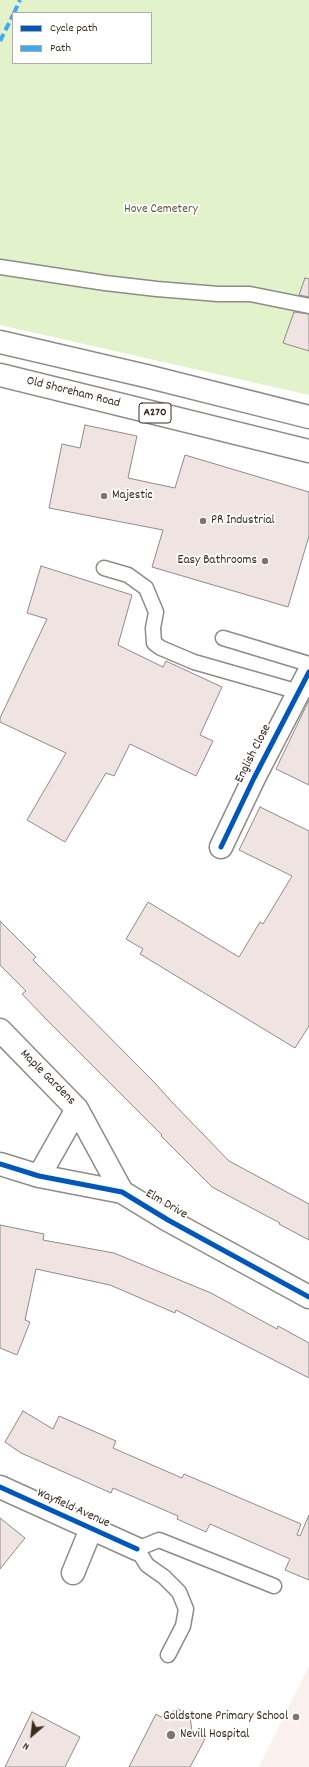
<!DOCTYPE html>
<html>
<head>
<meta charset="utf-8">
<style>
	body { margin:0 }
	#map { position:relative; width:309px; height:1767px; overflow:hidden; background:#fff; font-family:Dekko,sans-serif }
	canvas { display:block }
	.legend { position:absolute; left:12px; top:12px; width:140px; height:52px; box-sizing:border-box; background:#fff; border:1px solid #b1aaa5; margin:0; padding:5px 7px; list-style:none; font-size:12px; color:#3b2a1e }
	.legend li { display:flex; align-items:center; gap:8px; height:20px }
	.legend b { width:20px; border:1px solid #b1aaa5 }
	.north { position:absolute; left:12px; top:1715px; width:40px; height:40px; -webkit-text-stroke:3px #fff; paint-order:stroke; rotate:208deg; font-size:11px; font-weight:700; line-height:16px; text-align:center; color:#3b2a1e }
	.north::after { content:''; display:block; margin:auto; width:14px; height:18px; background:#3b2a1e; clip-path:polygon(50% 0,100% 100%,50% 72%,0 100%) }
</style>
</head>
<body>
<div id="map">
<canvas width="309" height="1767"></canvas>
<ul class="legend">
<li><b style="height:5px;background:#0057b8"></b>Cycle path</li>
<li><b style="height:5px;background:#3fa9f5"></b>Path</li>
</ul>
<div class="north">N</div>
</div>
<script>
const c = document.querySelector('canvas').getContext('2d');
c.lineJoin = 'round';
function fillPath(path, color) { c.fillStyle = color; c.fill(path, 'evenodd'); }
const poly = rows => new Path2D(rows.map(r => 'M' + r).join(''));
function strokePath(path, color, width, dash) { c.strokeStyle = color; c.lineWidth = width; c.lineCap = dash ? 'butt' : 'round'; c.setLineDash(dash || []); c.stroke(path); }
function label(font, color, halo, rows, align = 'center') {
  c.font = font + ' Dekko,sans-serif'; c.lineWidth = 3.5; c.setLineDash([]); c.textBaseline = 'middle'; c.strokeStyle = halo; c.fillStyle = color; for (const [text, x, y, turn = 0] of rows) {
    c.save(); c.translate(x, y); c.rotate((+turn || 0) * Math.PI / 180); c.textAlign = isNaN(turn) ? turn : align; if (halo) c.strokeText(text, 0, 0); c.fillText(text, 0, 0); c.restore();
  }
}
fillPath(poly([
	[309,1666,309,1767,259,1767]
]), '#faf0ee');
fillPath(poly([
	[0,0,309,0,309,395,0,325],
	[13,13,151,13,151,63,13,63]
]), '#e2f2cb');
const building = poly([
	[305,278,309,279,309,297,299,295,305,278],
	[294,312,309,314,309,351,283,343,294,312],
	[85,425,137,436,128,478,175,488,185,455,309,492,309,536,288,607,152,567,163,530,49,508,62,444,80,448,85,425],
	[41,566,132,595,118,645,163,667,166,661,222,687,200,735,213,741,196,776,130,744,114,776,106,773,65,842,27,820,66,753,0,722,0,718,47,619,27,613,41,566],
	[309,700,309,785,276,769,309,700],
	[260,807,309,831,309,1026,295,1048,140,954,143,949,126,939,148,902,239,957,260,922,263,924,292,876,239,850,260,807],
	[0,921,36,957,33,960,154,1082,171,1101,229,1161,309,1204,309,1240,279,1224,280,1223,212,1187,161,1136,162,1135,45,1018,22,994,26,991,0,965,0,921],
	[0,1225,44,1234,43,1240,114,1253,211,1293,277,1329,278,1326,309,1343,309,1378,176,1310,175,1313,110,1285,36,1269,25,1320,30,1322,17,1355,0,1348,0,1225],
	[23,1411,53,1429,59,1416,116,1441,113,1448,182,1478,184,1474,301,1524,297,1535,300,1536,309,1515,309,1580,285,1570,290,1559,210,1524,206,1532,177,1519,178,1516,113,1488,111,1493,21,1453,5,1442,23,1411],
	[0,1518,25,1538,0,1569,0,1518],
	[178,1709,190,1715,192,1732,205,1739,190,1767,129,1767,156,1714,161,1717,178,1709],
	[32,1712,80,1737,65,1767,5,1767,32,1712]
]);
fillPath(building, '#efe4e2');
strokePath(building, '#8e8b88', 1);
const service = poly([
	[0,267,105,283,157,289,218,294,250,294,309,306],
	[104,568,128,575,146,588,156,612,153,628,154,643,161,648,194,662,299,692],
	[223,638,309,664],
	[168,1655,183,1626,186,1609,179,1592,164,1577,147,1565,137,1549,159,1540,274,1586]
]);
const minor = poly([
	[221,847,254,778,309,672],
	[0,1030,77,1109,122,1192],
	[0,1164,39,1176,122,1192,168,1220,309,1297],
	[39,1176,77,1109],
	[0,1487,137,1549],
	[73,1573,91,1529]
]);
const primary = poly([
	[0,342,146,376,309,417],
	[0,375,309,451]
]);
strokePath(service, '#8e8b88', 17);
strokePath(minor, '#8e8b88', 25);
strokePath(primary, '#8e8b88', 25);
strokePath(service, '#fff', 14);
strokePath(minor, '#fff', 22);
strokePath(primary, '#fff', 22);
strokePath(poly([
	[14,13,20,0],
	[0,41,13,15]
]), '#3fa9f5', 4, [8, 4]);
strokePath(poly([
	[221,847,254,778,309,672],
	[0,1164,39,1176,122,1192,168,1220,309,1297],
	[0,1487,137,1549]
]), '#0057b8', 5);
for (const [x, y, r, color] of [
	[104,496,4,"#80756d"],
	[203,521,4,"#80756d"],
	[265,561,4,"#80756d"],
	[296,1717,4,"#80756d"],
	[171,1735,5,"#80756d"]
]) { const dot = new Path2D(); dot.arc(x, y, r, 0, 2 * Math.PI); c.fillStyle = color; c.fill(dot); strokePath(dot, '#fff', 1.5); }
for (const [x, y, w] of [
	[155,413,32]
]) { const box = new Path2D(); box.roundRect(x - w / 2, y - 10, w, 20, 3); c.fillStyle = '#fff'; c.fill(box); strokePath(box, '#3b2a1e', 1); }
label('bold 12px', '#3b2a1e', null, [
	["A270",155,413]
]);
label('13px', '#5f5a3e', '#fff', [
	["Hove Cemetery",161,210]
]);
label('13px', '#3b2a1e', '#fff', [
	["Old Shoreham Road",73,393,14],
	["English Close",254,754,-63],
	["Maple Gardens",47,1078,45],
	["Elm Drive",166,1205,30],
	["Wayfield Avenue",73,1509,24]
]);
label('13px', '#3b2a1e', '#fff', [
	["Majestic",112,496],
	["PR Industrial",211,521],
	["Easy Bathrooms",257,561,"right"],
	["Goldstone Primary School",288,1717,"right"],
	["Nevill Hospital",180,1735]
], 'left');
</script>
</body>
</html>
